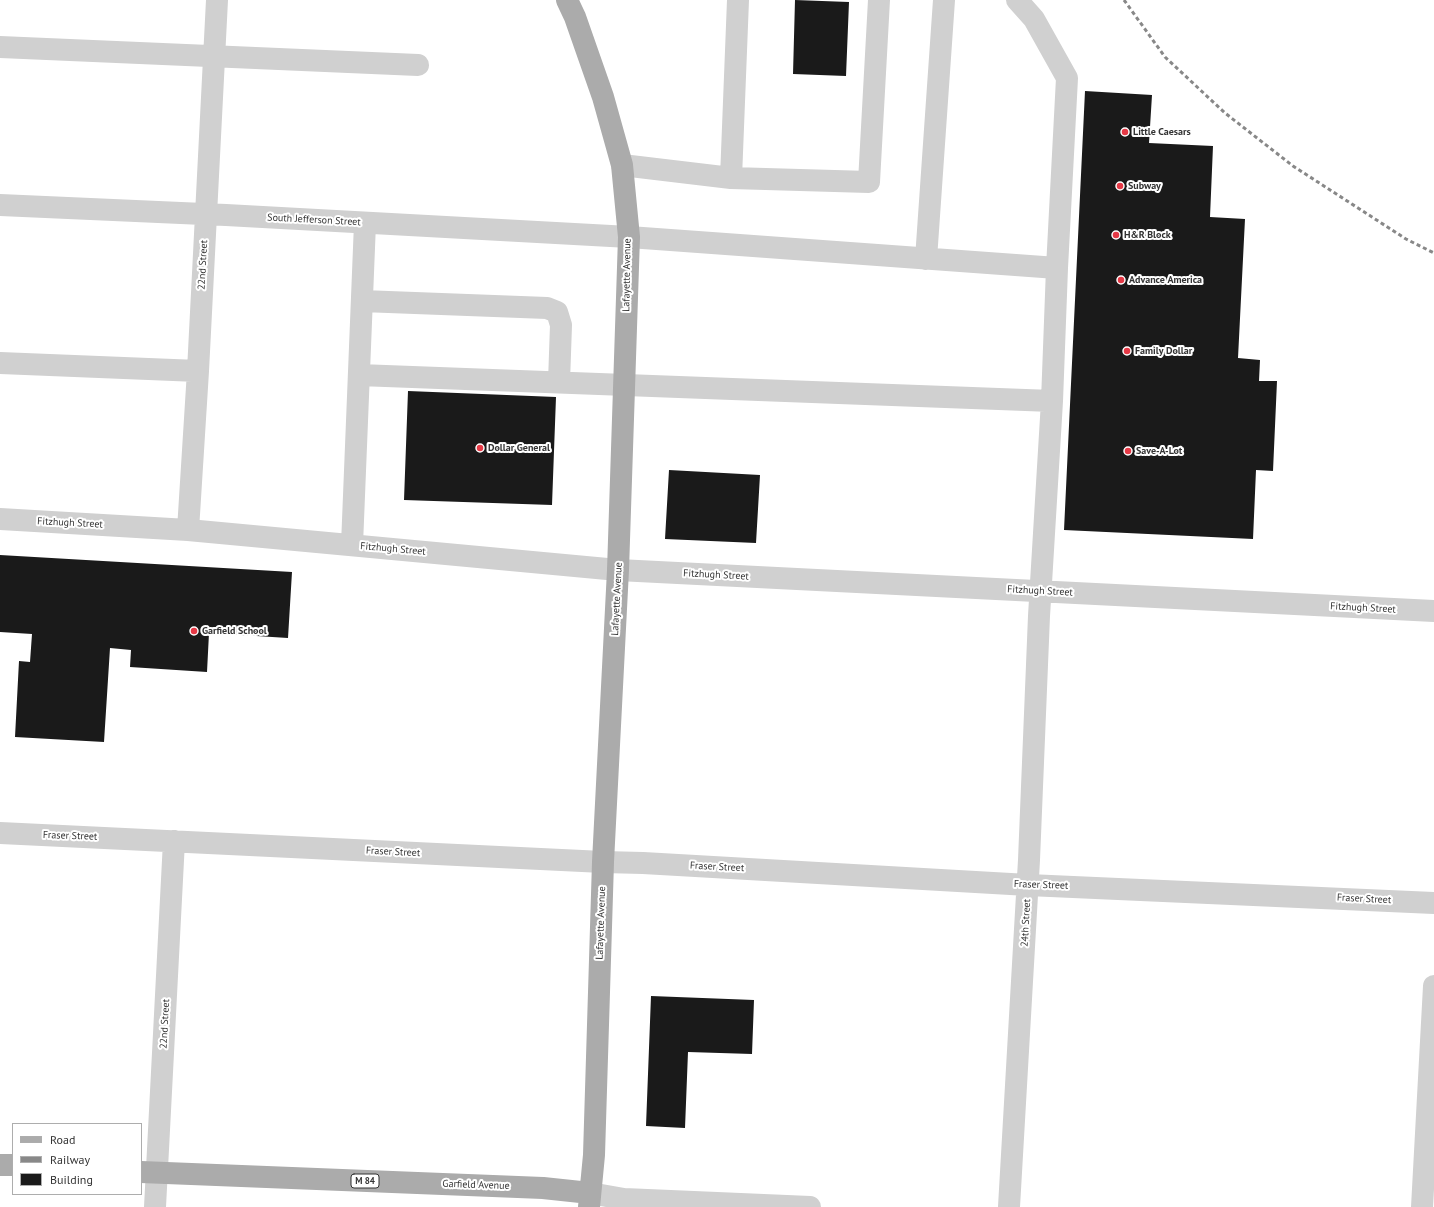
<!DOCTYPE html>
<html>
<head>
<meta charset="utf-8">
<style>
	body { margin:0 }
	#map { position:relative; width:1434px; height:1207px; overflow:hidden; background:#fff; font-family:"PT Sans",sans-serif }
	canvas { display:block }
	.legend { position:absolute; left:12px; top:1123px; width:130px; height:72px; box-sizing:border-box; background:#fff; border:1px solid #adadad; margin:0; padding:5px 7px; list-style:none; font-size:12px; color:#333 }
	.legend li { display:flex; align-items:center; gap:8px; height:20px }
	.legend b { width:20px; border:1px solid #adadad }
</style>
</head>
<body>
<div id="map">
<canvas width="1434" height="1207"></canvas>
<ul class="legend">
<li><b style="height:5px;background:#ababab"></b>Road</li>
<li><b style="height:5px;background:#888"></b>Railway</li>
<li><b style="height:11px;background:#1a1a1a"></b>Building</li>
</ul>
</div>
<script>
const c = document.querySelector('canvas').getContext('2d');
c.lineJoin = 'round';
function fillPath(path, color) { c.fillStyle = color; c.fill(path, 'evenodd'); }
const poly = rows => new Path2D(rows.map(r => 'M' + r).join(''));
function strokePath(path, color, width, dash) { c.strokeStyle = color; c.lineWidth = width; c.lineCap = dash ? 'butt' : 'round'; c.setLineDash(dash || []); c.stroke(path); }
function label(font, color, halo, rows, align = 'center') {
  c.font = font + ' "PT Sans",sans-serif'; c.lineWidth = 4; c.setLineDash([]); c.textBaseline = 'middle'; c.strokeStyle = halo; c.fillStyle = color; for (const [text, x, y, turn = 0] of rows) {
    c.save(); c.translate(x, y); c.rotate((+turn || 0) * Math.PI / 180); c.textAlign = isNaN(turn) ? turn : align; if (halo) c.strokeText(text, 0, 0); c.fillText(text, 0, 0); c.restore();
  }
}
fillPath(poly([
	[795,0,849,2,846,76,793,74],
	[1085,91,1152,95,1149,143,1213,146,1210,217,1245,219,1238,358,1260,360,1259,381,1277,381,1273,471,1256,470,1253,539,1064,530],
	[408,391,556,397,552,505,404,500],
	[669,470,760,475,756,543,665,539],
	[0,555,292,572,288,638,209,633,207,672,130,667,131,650,110,648,104,742,15,737,19,661,30,662,32,634,0,632],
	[651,996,754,1000,752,1054,688,1052,685,1128,646,1126]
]), '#1a1a1a');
strokePath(poly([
	[1017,0,1034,19,1067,78,1057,268],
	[0,47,418,65],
	[622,165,731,178,738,0],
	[731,178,869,182,879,0],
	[0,205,226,215,629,237,1057,268,1052,401,1039,616,1029,860,1009,1207],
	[926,259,944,0],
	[362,301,547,308,557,312,561,325,559,382],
	[0,363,198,371],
	[359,375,1052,401],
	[0,519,188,530,618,570,1434,611],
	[188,530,198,371,217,0],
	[352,545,365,223],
	[0,833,603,862,643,863,1028,885,1434,903],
	[590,1193,624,1199,810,1207],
	[155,1207,174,841],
	[1422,1207,1434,986]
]), '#d0d0d0', 22);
strokePath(poly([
	[567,0,575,17,603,97,622,165,629,237,618,570,603,862,594,1155,589,1207],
	[0,1165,13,1165],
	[141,1172,543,1188,590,1193]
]), '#ababab', 22);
strokePath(poly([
	[1124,0,1165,57,1225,113,1293,166,1406,239,1434,253]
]), '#888', 3, [4, 3]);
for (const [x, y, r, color] of [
	[1125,132,4,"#e63946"],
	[1120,186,4,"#e63946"],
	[1116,235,4,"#e63946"],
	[1121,280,4,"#e63946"],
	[1127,351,4,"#e63946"],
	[480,448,4,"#e63946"],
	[1128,451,4,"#e63946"],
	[194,631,4,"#e63946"]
]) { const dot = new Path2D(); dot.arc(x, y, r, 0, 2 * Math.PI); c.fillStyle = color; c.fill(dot); strokePath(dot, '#fff', 1.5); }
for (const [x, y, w] of [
	[365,1181,28]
]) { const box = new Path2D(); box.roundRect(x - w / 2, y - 7, w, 14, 3); c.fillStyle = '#fff'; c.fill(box); strokePath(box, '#333', 1); }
label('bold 9px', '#333', null, [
	["M 84",365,1181]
]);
label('bold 10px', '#333', '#fff', [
	["Little Caesars",1133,132],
	["Subway",1128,186],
	["H&R Block",1124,235],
	["Advance America",1129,280],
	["Family Dollar",1135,351],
	["Dollar General",488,448],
	["Save-A-Lot",1136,451],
	["Garfield School",202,631]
], 'left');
label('10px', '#333', '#fff', [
	["South Jefferson Street",314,220,3],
	["22nd Street",203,265,-87],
	["Lafayette Avenue",627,275,-89],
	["Fitzhugh Street",70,523,3],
	["Fitzhugh Street",393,549,5],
	["Fitzhugh Street",716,575,3],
	["Fitzhugh Street",1040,591,3],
	["Lafayette Avenue",617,599,-87],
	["Fitzhugh Street",1363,608,3],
	["Fraser Street",70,836,2],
	["Fraser Street",393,852,3],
	["Fraser Street",717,867,3],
	["Fraser Street",1041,885,2],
	["Fraser Street",1364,899,3],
	["Lafayette Avenue",601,923,-88],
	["24th Street",1026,923,-87],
	["22nd Street",165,1024,-87],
	["Garfield Avenue",476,1185,2]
]);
</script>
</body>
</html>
